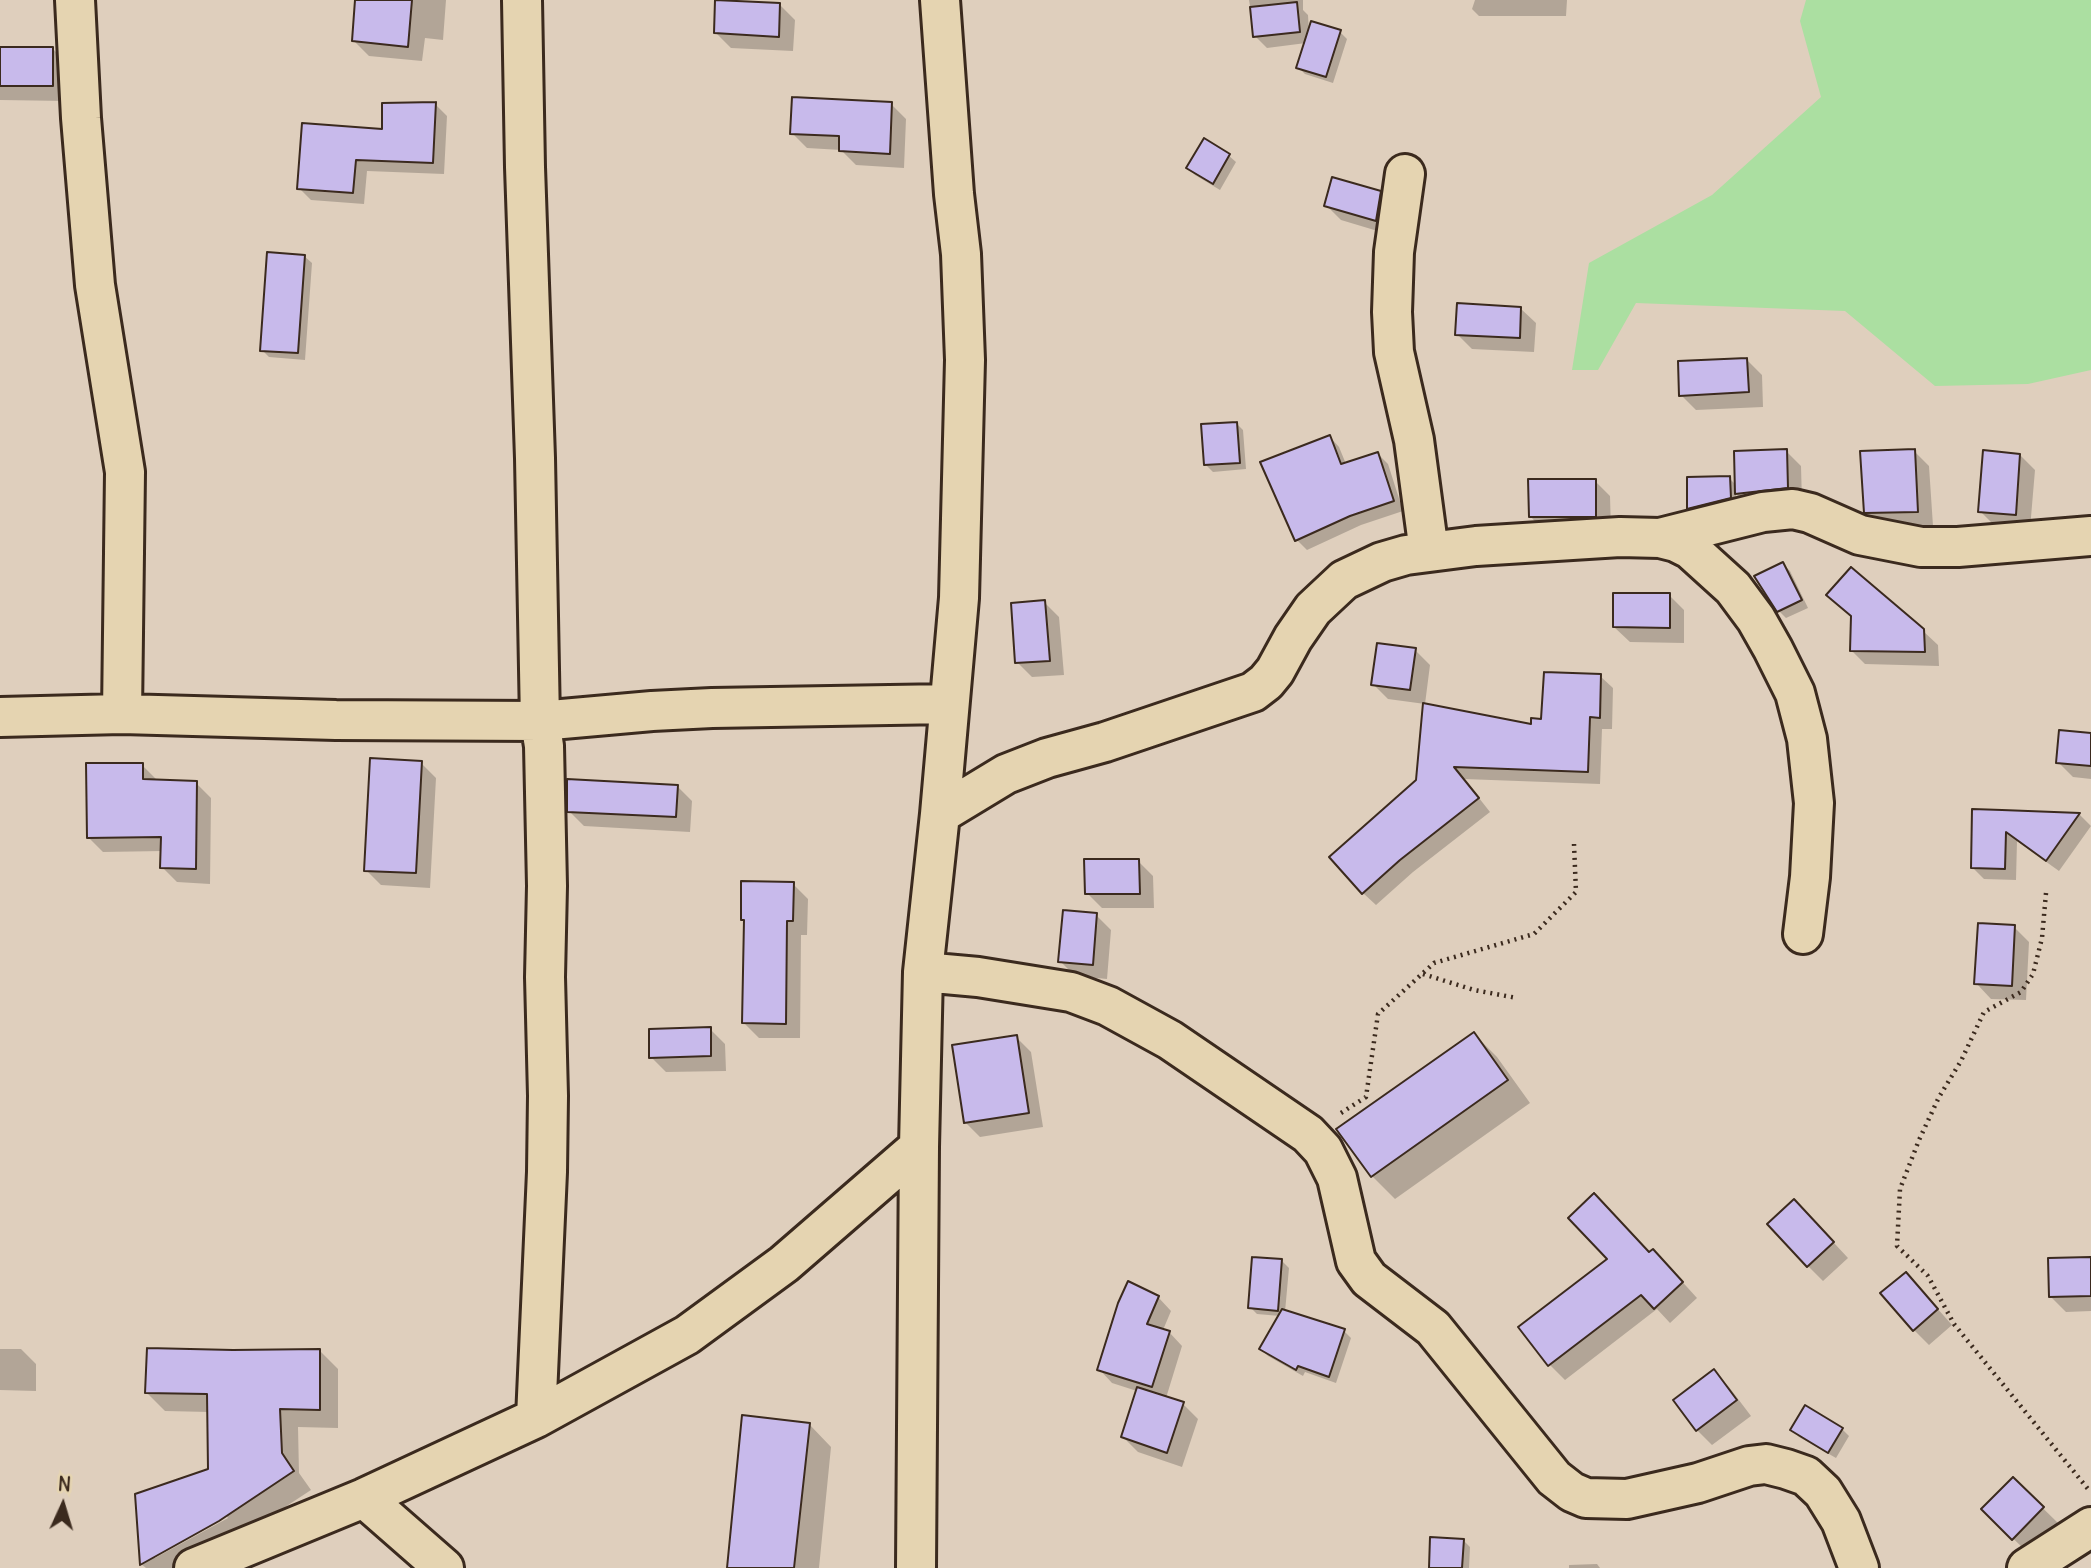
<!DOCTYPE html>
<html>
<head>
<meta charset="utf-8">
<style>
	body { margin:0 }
	#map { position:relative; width:2091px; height:1568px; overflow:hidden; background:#dfcfbd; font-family:Delius,sans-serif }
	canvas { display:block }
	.north { position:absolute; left:28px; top:1470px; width:70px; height:70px; -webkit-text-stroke:5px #e5d4b1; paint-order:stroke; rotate:4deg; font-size:19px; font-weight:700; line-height:28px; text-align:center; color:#3b2a1e }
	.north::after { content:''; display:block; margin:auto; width:24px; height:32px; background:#3b2a1e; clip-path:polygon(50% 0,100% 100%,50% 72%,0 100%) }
</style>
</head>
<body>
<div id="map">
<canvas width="2091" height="1568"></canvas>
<div class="north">N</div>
</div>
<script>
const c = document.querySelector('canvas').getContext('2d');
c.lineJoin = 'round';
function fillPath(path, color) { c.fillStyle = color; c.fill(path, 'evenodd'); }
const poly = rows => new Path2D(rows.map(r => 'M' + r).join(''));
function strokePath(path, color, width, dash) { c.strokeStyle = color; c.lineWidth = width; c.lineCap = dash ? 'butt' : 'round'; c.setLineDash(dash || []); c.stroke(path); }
fillPath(poly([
	[1806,0,2091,0,2091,370,2028,384,1935,386,1845,311,1636,303,1598,370,1572,370,1589,263,1712,195,1821,97,1800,21]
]), '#abdfa1');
fillPath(poly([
	[357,0,446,0,443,40,425,38,422,61,369,56,354,41],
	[1249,0,1303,0,1303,10,1308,15,1309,32,1340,32,1347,39,1333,83,1305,74,1298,67,1306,43,1267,48,1255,36],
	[1475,0,1567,0,1566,16,1479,16,1472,9],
	[780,5,795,20,793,51,731,48,716,33],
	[0,49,53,49,68,64,67,101,0,100],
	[435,104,447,116,444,174,367,171,364,204,311,200,299,188,384,131],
	[891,104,906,119,904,168,856,165,841,150,807,148,792,133],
	[1228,155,1236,162,1220,190,1195,175,1188,168],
	[1380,193,1395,208,1391,235,1341,220,1326,205],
	[304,256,312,263,305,360,269,357,262,350],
	[1520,308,1536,323,1534,352,1472,349,1457,334],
	[1747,360,1762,375,1763,407,1696,410,1681,395],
	[1236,423,1243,430,1246,469,1213,472,1206,465],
	[1330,437,1339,447,1346,464,1378,454,1388,464,1403,511,1361,525,1307,550,1297,540,1262,463],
	[1786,451,1801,466,1802,502,1751,509,1736,494,1737,504,1696,515,1689,508,1729,478,1736,485],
	[1914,451,1929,466,1933,526,1880,527,1865,512],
	[2020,455,2035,470,2030,529,1995,526,1980,511],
	[1595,481,1610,496,1611,531,1545,532,1530,516],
	[1783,564,1790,571,1808,608,1786,618,1779,611],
	[1669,595,1684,610,1684,643,1630,642,1614,627],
	[1044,602,1059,617,1064,675,1032,677,1017,662],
	[1923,631,1938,645,1939,666,1865,664,1851,650],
	[1415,650,1430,665,1425,704,1388,699,1373,684],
	[1600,676,1613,688,1612,729,1602,729,1600,784,1464,779,1490,812,1413,872,1376,905,1363,893,1418,781,1542,721],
	[2091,734,2091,779,2073,777,2058,762],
	[421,763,436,778,430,888,381,885,366,870],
	[142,765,157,780,196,783,211,798,210,884,177,882,162,867,163,851,103,852,88,837],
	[677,786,692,801,690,832,584,826,569,811],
	[1974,811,2080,815,2091,826,2059,871,2017,841,2016,880,1984,879,1972,867],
	[1138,861,1153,876,1154,908,1102,908,1087,893],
	[793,884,808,899,807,935,801,935,800,1038,759,1038,744,1023,746,923,742,919],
	[1096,915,1111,930,1107,979,1075,976,1060,961],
	[2014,927,2029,942,2026,1000,1991,999,1976,983],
	[710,1029,725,1044,726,1071,666,1072,651,1057],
	[1474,1034,1497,1057,1530,1103,1395,1199,1372,1176,1339,1130],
	[1016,1037,1031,1052,1043,1127,980,1137,965,1122],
	[1809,1216,1848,1258,1823,1281,1808,1266],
	[1650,1254,1668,1266,1697,1298,1670,1323,1657,1309,1565,1380,1550,1365,1521,1328],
	[2091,1258,2091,1311,2066,1312,2051,1297],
	[1282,1261,1289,1268,1285,1312,1344,1331,1351,1338,1336,1383,1305,1372,1303,1376,1268,1356,1261,1349,1280,1316,1257,1314,1250,1307],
	[1920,1289,1952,1325,1929,1345,1914,1330],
	[1158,1297,1171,1311,1163,1330,1169,1332,1182,1346,1166,1398,1183,1404,1198,1419,1182,1467,1138,1452,1123,1437,1137,1391,1112,1383,1099,1369],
	[0,1349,21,1349,36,1364,36,1391,0,1390],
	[320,1351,338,1369,338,1428,298,1427,299,1473,311,1490,238,1538,184,1568,146,1568,141,1564,210,1471,209,1412,165,1411,147,1393],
	[226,1515,228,1518,155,1558,155,1554],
	[1714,1372,1729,1387,1751,1416,1712,1445,1697,1430],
	[1806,1407,1842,1429,1849,1436,1836,1458,1799,1437,1792,1430],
	[809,1424,831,1447,819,1568,728,1568],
	[2013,1479,2058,1523,2028,1553,1983,1509],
	[1463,1540,1470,1547,1469,1568,1431,1568],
	[1597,1564,1600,1568,1569,1568,1569,1565]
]), '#0003');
const building = poly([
	[355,0,412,0,408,47,352,41,355,0],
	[715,0,780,3,779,37,714,33,715,0],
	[1297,2,1300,32,1253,37,1250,7,1297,2],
	[1311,21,1341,30,1326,77,1296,68,1311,21],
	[0,47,53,47,53,86,0,86,0,47],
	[792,97,892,102,890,154,839,151,839,136,790,134,792,97],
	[436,102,433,163,356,160,353,193,297,189,302,123,382,129,382,103,436,102],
	[1204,138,1230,154,1213,184,1186,168,1204,138],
	[1332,177,1381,191,1376,221,1324,206,1332,177],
	[267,252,305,255,298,353,260,351,267,252],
	[1457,303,1521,307,1520,338,1455,335,1457,303],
	[1747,358,1749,392,1679,396,1678,361,1747,358],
	[1237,422,1240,463,1204,465,1201,424,1237,422],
	[1330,435,1341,464,1378,452,1394,501,1350,516,1295,541,1260,462,1330,435],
	[1787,449,1788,488,1735,494,1734,451,1787,449],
	[1915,449,1918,512,1864,513,1860,451,1915,449],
	[1983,450,2020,454,2016,515,1978,512,1983,450],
	[1730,476,1731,498,1687,509,1687,477,1730,476],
	[1528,479,1596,479,1596,517,1529,517,1528,479],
	[1783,562,1802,600,1777,612,1754,576,1783,562],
	[1851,567,1924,629,1925,652,1850,651,1851,616,1826,595,1851,567],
	[1613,593,1670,593,1670,628,1613,627,1613,593],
	[1045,600,1050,661,1015,663,1011,603,1045,600],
	[1377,643,1416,648,1410,690,1371,685,1377,643],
	[1544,672,1601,674,1600,718,1590,717,1588,772,1454,767,1479,798,1400,860,1362,894,1329,857,1416,780,1423,703,1531,724,1531,718,1541,719,1544,672],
	[2059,730,2091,733,2091,766,2056,763,2059,730],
	[370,758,422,761,416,873,364,871,370,758],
	[86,763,143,763,143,779,197,781,196,869,160,868,161,837,87,838,86,763],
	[567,779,678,785,676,817,567,812,567,779],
	[1972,809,2002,810,2080,813,2046,861,2006,832,2005,869,1971,868,1972,809],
	[1084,859,1139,859,1140,894,1085,894,1084,859],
	[741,881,794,882,793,921,787,921,786,1024,742,1023,744,920,741,920,741,881],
	[1063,910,1097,913,1093,965,1058,962,1063,910],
	[1978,923,2015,925,2012,986,1974,984,1978,923],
	[711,1027,711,1056,649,1058,649,1029,711,1027],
	[1474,1032,1508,1080,1371,1177,1336,1129,1474,1032],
	[1017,1035,1029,1113,964,1123,952,1045,1017,1035],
	[1594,1193,1649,1252,1653,1249,1683,1282,1654,1309,1641,1295,1548,1366,1518,1327,1607,1259,1568,1218,1594,1193],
	[1794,1199,1834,1242,1807,1267,1767,1224,1794,1199],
	[1252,1257,1282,1259,1278,1311,1248,1308,1252,1257],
	[2091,1257,2091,1296,2049,1297,2048,1258,2091,1257],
	[1906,1272,1938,1309,1913,1331,1880,1293,1906,1272],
	[1128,1281,1159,1296,1147,1324,1170,1331,1152,1387,1097,1370,1118,1303,1128,1281],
	[1282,1309,1345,1329,1329,1377,1298,1366,1296,1370,1259,1349,1282,1309],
	[147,1348,233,1350,320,1349,320,1410,280,1409,282,1453,294,1471,219,1521,140,1565,135,1494,208,1469,207,1394,145,1393,147,1348],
	[1714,1369,1737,1400,1696,1431,1673,1400,1714,1369],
	[1137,1387,1184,1402,1167,1453,1121,1437,1137,1387],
	[1805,1405,1843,1428,1828,1453,1790,1430,1805,1405],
	[742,1415,810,1423,794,1568,727,1568,742,1415],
	[2013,1477,2044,1507,2012,1540,1981,1509,2013,1477],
	[1430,1537,1464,1539,1462,1568,1429,1568,1430,1537]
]);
fillPath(building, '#c8baeb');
strokePath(building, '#3b2a1e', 2);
const minor = poly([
	[75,0,81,118,95,285,125,472,122,714],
	[522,0,525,167,535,458,540,721,544,746,547,886,545,977,548,1096,547,1172,536,1418],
	[1405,174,1394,252,1392,312,1394,352,1414,440,1429,552],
	[1660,538,1763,512,1793,509,1810,513,1860,535,1921,547,1958,547,2091,536],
	[0,717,122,714,336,720,540,721,652,711,712,708,949,704],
	[940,814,1006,774,1047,758,1105,742,1253,692,1266,682,1275,671,1293,638,1313,609,1344,580,1382,562,1406,555,1476,546,1620,537,1660,538,1676,542,1690,549,1733,588,1756,619,1773,649,1795,693,1807,739,1814,803,1810,877,1803,934],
	[923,972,978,977,1071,992,1108,1006,1170,1040,1308,1134,1323,1150,1337,1178,1356,1261,1369,1279,1433,1328,1554,1478,1572,1492,1586,1498,1627,1499,1698,1483,1749,1466,1766,1464,1786,1469,1806,1476,1823,1492,1841,1521,1859,1568],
	[364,1498,444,1568],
	[194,1568,364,1498,536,1418,687,1335,784,1264,919,1147],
	[916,1568,919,1147,923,972,940,814,959,598,965,360,961,254,954,194,940,0],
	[2027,1568,2091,1527]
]);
strokePath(minor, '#3b2a1e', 44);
strokePath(poly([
	[2046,893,2042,938,2033,974,2021,992,1984,1012,1961,1061,1939,1097,1919,1140,1900,1189,1897,1246,1928,1276,1954,1324,2088,1489],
	[1423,974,1474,990,1517,998],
	[1341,1113,1366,1097,1378,1014,1434,963,1534,934,1576,892,1574,844]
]), '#3b2a1e', 4.5, [2, 5]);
strokePath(minor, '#e5d4b1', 38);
</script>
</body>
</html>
